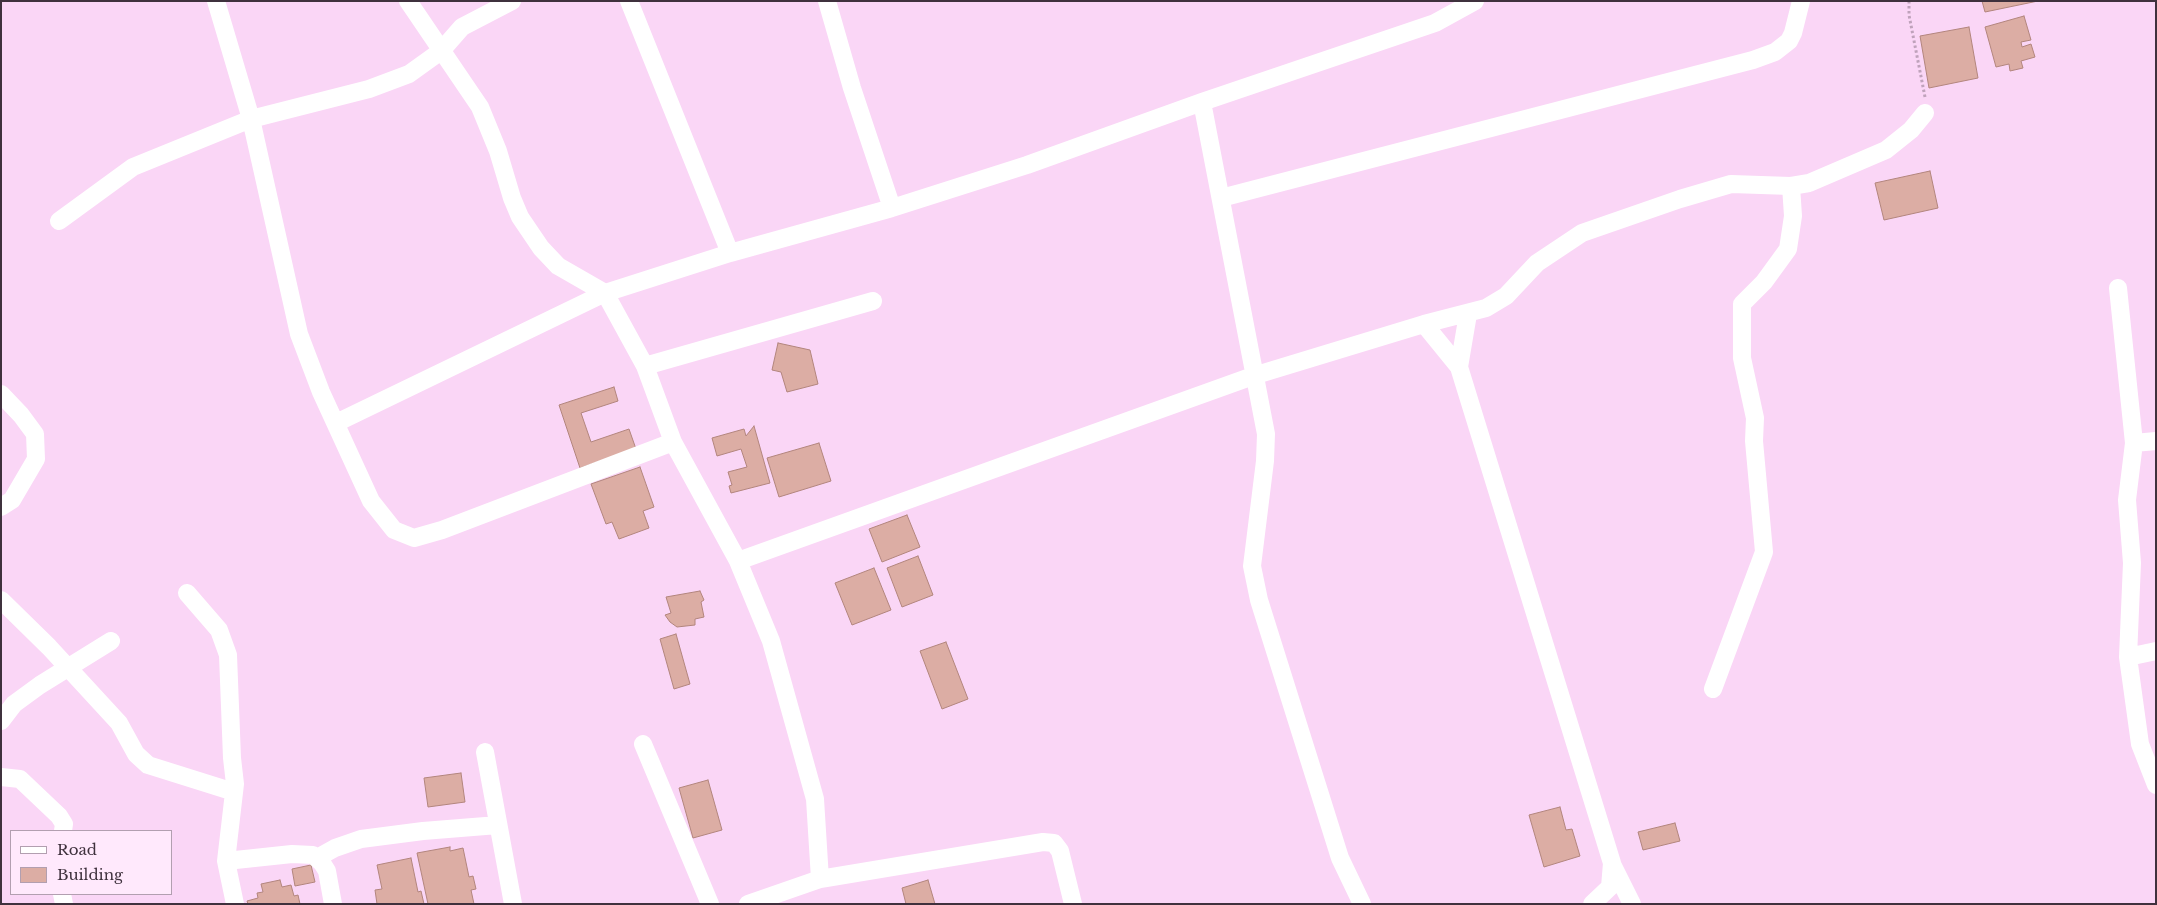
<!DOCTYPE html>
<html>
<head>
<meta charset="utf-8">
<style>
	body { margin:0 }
	#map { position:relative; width:2157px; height:905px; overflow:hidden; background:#fad6f6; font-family:"Libre Baskerville",serif }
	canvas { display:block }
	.frame { position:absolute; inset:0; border:2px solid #3f313d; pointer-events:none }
	.legend { position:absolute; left:10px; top:830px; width:162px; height:65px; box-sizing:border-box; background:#ffe9fc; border:1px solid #b29fb0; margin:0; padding:6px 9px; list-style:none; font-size:15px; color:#3f313d }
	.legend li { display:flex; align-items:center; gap:10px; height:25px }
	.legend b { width:25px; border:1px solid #b29fb0 }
</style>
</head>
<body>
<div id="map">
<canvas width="2157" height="905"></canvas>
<div class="frame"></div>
<ul class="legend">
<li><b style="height:6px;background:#fff"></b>Road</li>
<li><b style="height:14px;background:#dcada4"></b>Building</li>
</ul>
</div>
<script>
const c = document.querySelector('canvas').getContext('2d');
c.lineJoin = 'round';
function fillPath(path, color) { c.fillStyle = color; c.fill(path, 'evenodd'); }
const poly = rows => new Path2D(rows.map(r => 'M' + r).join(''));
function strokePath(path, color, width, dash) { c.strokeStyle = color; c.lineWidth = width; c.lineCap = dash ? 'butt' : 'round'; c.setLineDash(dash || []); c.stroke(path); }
const building = poly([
	[1982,1,2038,1,1985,12,1982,1],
	[2024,16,2031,40,2021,42,2022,47,2031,44,2035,57,2021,61,2023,68,2010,71,2009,64,1996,67,1985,27,2024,16],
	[1969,27,1978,78,1929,88,1920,36,1969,27],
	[1930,171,1938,208,1884,220,1875,183,1930,171],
	[778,343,810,350,818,384,787,392,781,372,772,370,778,343],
	[614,387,618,401,581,413,591,442,629,429,636,449,580,468,559,405,614,387],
	[754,426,770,483,731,493,729,486,732,485,728,472,747,467,741,449,717,456,712,438,744,429,746,436,754,426],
	[819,443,831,481,779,497,767,458,819,443],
	[640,467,654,507,643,511,649,528,619,539,612,522,606,524,591,484,640,467],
	[907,515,920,547,882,562,869,529,907,515],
	[918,556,933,595,902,607,887,568,918,556],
	[874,568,891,610,852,625,835,583,874,568],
	[700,591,704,600,701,602,704,617,695,619,695,625,677,627,670,622,665,615,671,613,666,597,700,591],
	[676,634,690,684,674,689,660,639,676,634],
	[946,642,968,699,942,709,920,651,946,642],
	[461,773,465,802,428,807,424,778,461,773],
	[708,780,722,830,693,838,679,788,708,780],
	[1560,807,1566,830,1572,829,1580,856,1544,867,1529,815,1560,807],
	[1675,823,1680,841,1643,850,1638,832,1675,823],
	[450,847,450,851,463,848,469,877,473,876,476,889,471,890,474,904,428,904,417,853,450,847],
	[411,858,418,892,421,891,424,904,377,904,375,890,382,889,377,865,411,858],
	[311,865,315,882,295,886,292,869,311,865],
	[280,880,282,887,291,885,294,896,298,895,300,904,248,904,247,901,258,898,257,893,263,892,261,884,280,880],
	[928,880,935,904,906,904,902,888,928,880]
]);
fillPath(building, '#dcada4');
strokePath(building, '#b2857d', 1);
strokePath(poly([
	[1909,1,1909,15,1925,97]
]), '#bfa2bb', 3, [2.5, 2.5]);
strokePath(poly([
	[216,1,251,119,299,334,321,392,371,501,394,530,414,538,442,530,673,442],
	[408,1,480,107,498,151,512,198,520,217,541,248,558,266,605,293,645,366,673,442,738,561,771,641,815,799,820,879,748,904],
	[629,1,730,253],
	[827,1,852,88,892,208],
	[1202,102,1266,434,1265,461,1252,566,1259,600,1340,858,1362,904],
	[1221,198,1753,60,1775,52,1789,41,1793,33,1801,1],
	[59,221,133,167,251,119,369,89,409,74,441,51,462,27,512,1],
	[2118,288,2134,443],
	[1424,324,1459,367,1612,863,1610,887,1592,904],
	[645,366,873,301],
	[1459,367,1468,314],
	[1,394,21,415,35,434,36,459,12,500,1,507],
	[336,423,605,293,730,253,892,208,1027,165,1202,102,1435,23,1475,1],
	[2156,441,2134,443,2127,500,2132,563,2128,657,2140,744,2156,785],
	[738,561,1253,376,1424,324,1486,308,1506,296,1537,263,1582,233,1680,199,1731,184,1791,186,1809,183,1886,150,1911,130,1925,113],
	[187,593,219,630,228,655,232,758,235,784,226,861,235,904],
	[1,600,49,647,119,723,136,754,148,765,234,792],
	[2128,657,2156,651],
	[1713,689,1764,552,1754,441,1755,418,1742,358,1742,304,1764,282,1788,249,1793,216,1791,186],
	[1,721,14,704,40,685,111,641],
	[643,744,710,904],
	[485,752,513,904],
	[1,777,20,779,59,816,64,824,63,831],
	[317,858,335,848,361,839,423,831,498,825],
	[226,861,292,854,313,855,322,863,327,871,333,904],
	[1612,864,1632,904],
	[820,879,1043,842,1054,843,1060,851,1073,904],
	[62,894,64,904]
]), '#fff', 18);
</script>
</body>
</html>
